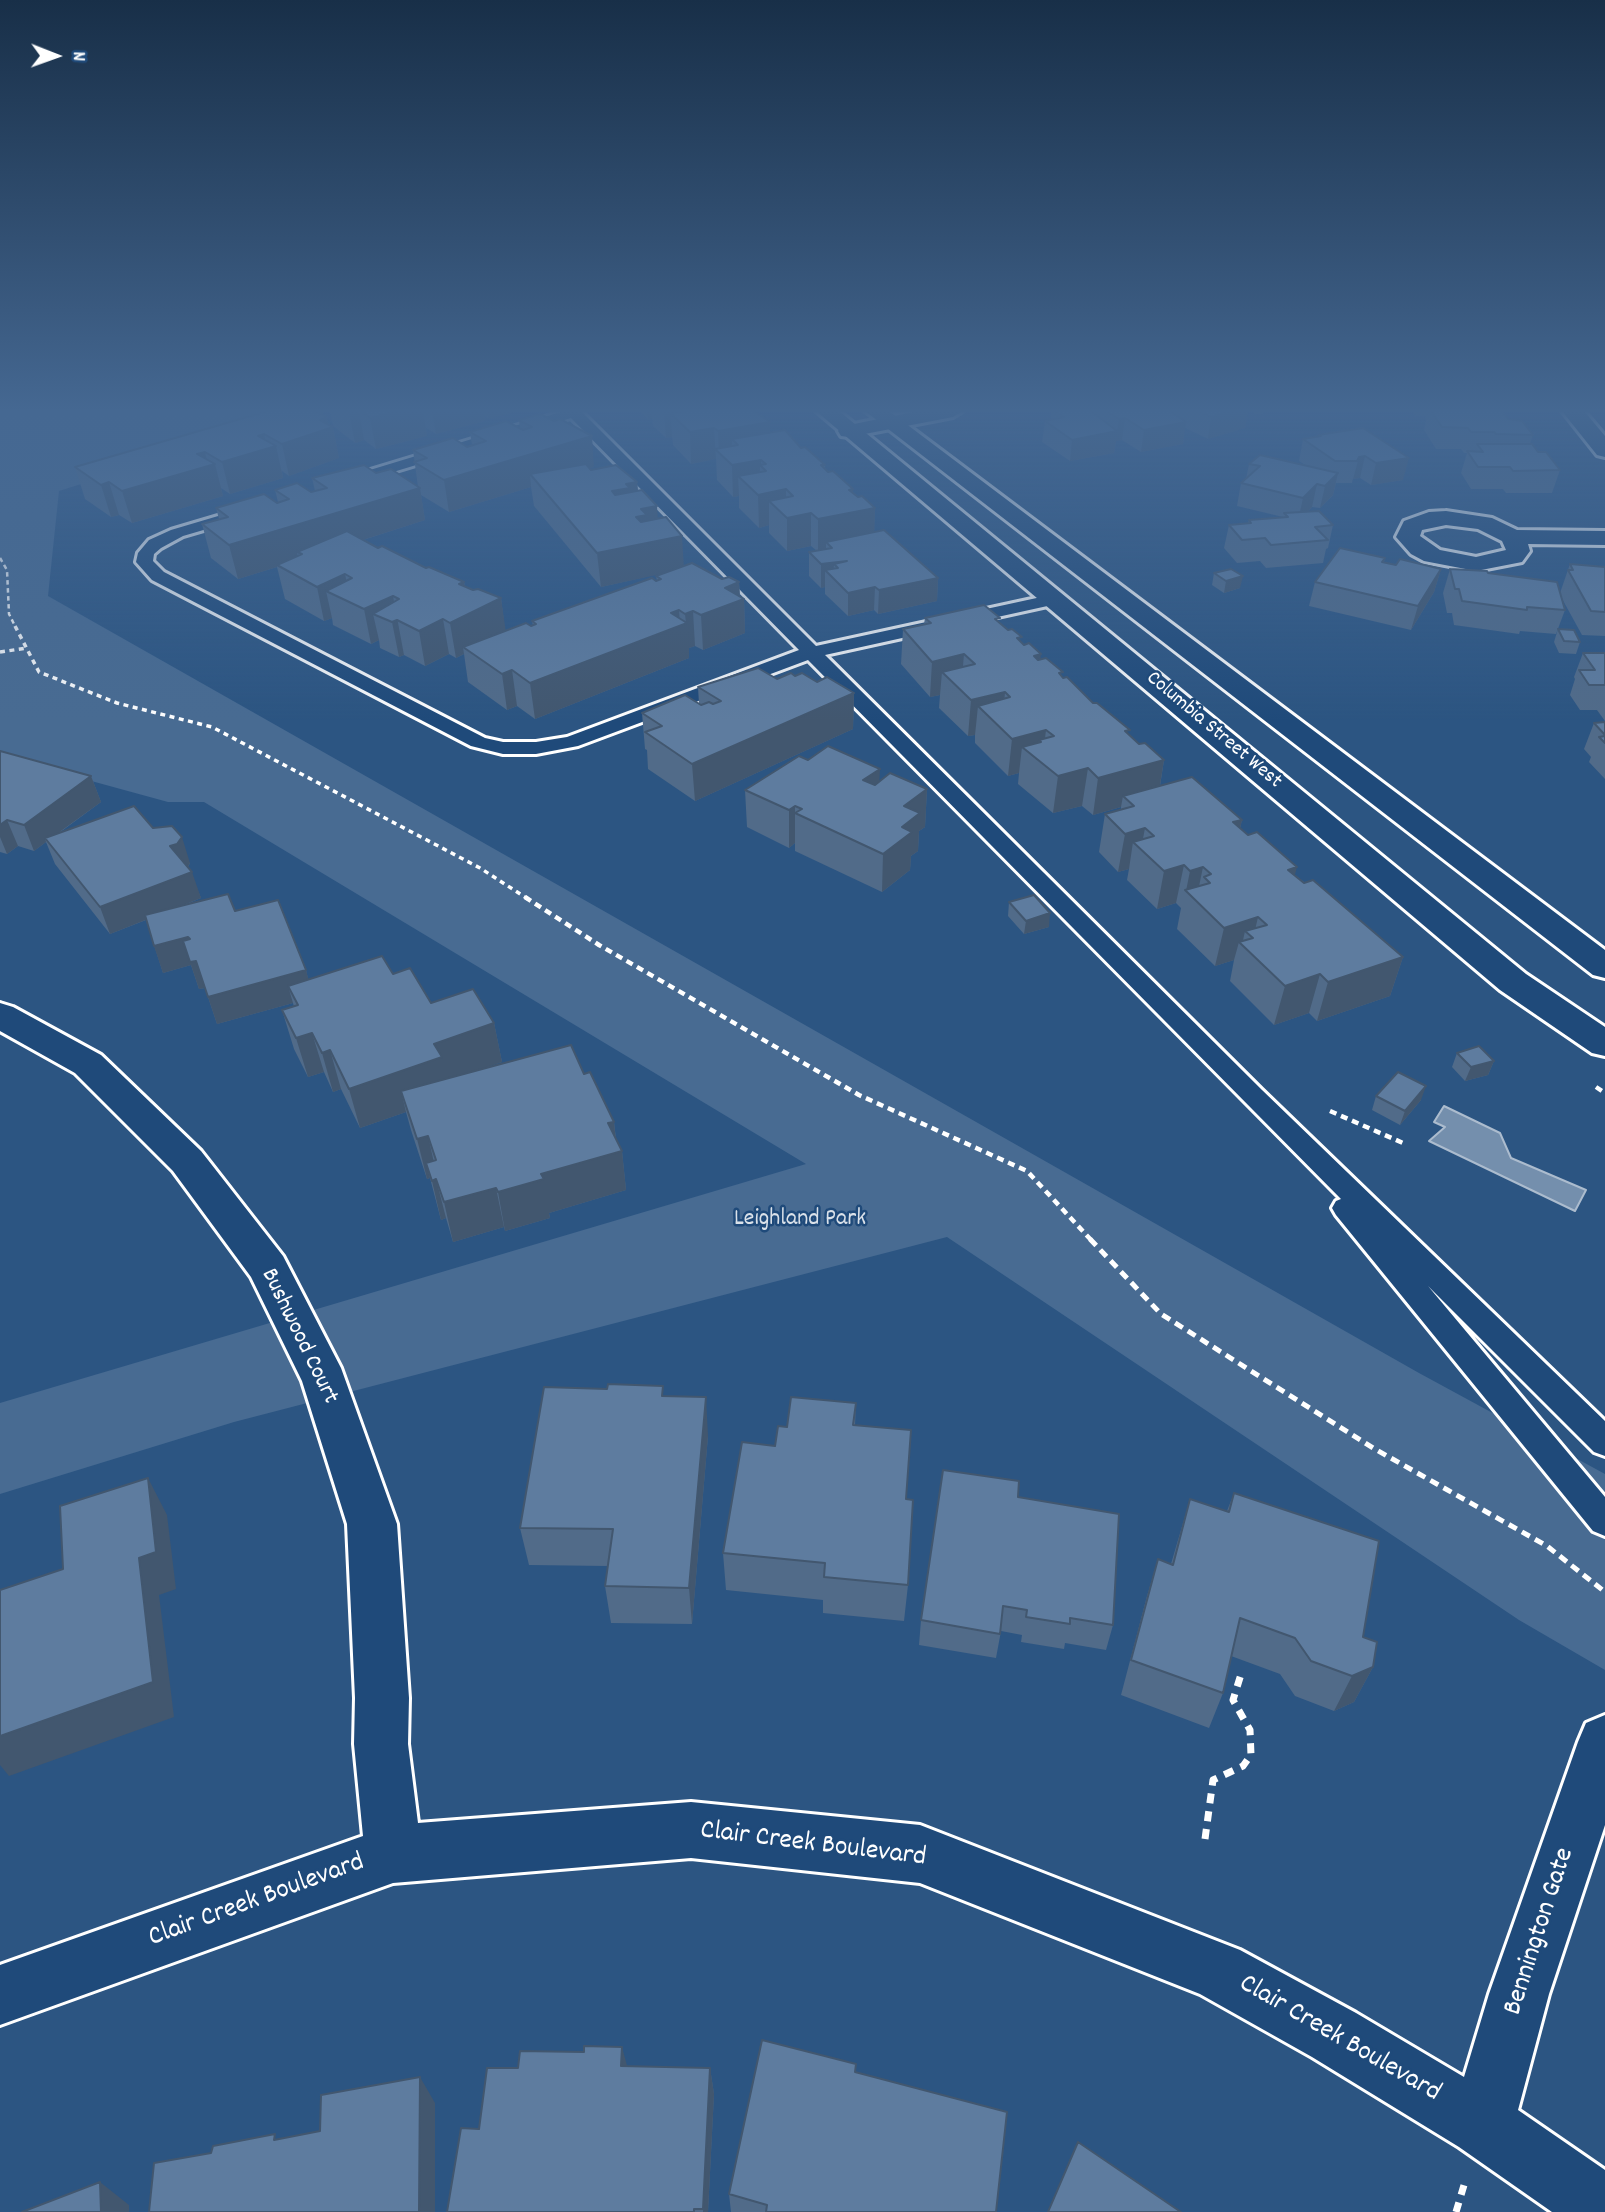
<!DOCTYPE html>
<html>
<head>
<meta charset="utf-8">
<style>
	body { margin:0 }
	#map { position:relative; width:1605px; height:2212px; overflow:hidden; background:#2c5582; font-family:Dekko,sans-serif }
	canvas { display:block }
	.north { position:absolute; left:21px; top:21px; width:70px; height:70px; -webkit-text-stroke:5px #1f4a7a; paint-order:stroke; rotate:91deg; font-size:19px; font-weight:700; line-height:28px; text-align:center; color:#fff }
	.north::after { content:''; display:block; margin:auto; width:24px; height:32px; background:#fff; clip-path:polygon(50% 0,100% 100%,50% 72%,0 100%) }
</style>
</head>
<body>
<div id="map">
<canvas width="1605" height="2212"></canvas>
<div class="north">N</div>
</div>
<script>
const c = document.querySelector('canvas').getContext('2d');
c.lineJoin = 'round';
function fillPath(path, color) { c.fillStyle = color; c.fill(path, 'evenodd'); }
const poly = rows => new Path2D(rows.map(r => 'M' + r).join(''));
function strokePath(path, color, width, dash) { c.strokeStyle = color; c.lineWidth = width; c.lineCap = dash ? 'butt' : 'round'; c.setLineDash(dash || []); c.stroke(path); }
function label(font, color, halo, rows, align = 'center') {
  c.font = font + ' Dekko,sans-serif'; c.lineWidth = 5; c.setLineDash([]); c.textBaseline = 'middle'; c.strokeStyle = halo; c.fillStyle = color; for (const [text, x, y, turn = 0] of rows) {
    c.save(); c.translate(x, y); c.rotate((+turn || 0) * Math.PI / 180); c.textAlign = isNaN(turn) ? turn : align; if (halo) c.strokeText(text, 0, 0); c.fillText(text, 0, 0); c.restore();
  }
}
fillPath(poly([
	[0,411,330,411,271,424,59,491,48,596,1419,1373,1605,1474,1605,1670,1519,1620,947,1237,234,1422,0,1494,0,1403,806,1164,204,802,168,802,0,756]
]), '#486b92');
const water = poly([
	[1444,1106,1500,1133,1511,1158,1586,1190,1575,1211,1429,1141,1445,1127,1434,1122,1444,1106]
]);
fillPath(water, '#748fad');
strokePath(water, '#acbcce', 2);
const service = poly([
	[564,411,581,411,816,646,1055,594,1061,595,1064,599,1061,603,825,655,1262,1090,1605,1421,1605,1456,1594,1452,1428,1286,1605,1497,1605,1536,1593,1531,1336,1215,1332,1208,1336,1201,1341,1199,808,660,578,746,536,754,503,754,471,746,152,580,136,562,138,553,149,540,171,530,235,511,241,513,243,516,241,519,183,536,161,548,154,554,153,561,164,572,485,738,503,742,536,742,567,737,799,650,571,418,347,486,337,486,334,483,337,480,564,411]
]);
const minor = poly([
	[918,411,963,411,953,417,849,437,841,436,838,431,841,426,849,425,918,411],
	[1562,411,1584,411,1605,436,1605,457,1597,455,1562,411],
	[1446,511,1492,518,1517,530,1605,531,1605,545,1528,544,1530,551,1522,562,1476,571,1424,561,1411,554,1396,537,1404,521,1429,512,1446,511],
	[1446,525,1478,529,1502,541,1506,550,1476,557,1440,550,1420,536,1422,530,1446,525],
	[0,1003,13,1007,101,1055,201,1151,283,1256,341,1368,397,1524,409,1698,408,1744,418,1823,691,1802,920,1825,1240,1950,1356,2013,1464,2077,1489,1994,1578,1742,1586,1723,1605,1715,1605,1825,1549,1994,1518,2110,1605,2170,1605,2212,1552,2212,1459,2147,1312,2057,1200,1994,920,1883,691,1858,393,1883,0,2025,0,1965,363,1836,354,1744,355,1698,347,1524,302,1381,251,1277,173,1171,75,1073,0,1031,0,1003]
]);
const secondary = poly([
	[816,411,839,411,1526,974,1605,1027,1605,1056,1592,1053,1500,990,816,411],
	[865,411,889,411,1605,950,1605,978,1593,975,865,411]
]);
strokePath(service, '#fff', 6);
strokePath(minor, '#fff', 6);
strokePath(secondary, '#fff', 6);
strokePath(poly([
	[0,558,7,570,9,614,16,628]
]), '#fff', 2.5, [4.5, 3.5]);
strokePath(poly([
	[15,626,39,672,117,703,212,727,480,868,528,899],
	[0,652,27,648]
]), '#fff', 3.5, [5, 4.5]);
strokePath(poly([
	[525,897,599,945,859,1095,1027,1171,1092,1241],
	[1596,1087,1605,1093],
	[1330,1111,1403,1143]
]), '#fff', 4.5, [7, 5]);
strokePath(poly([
	[1090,1239,1161,1314,1373,1448,1547,1546,1605,1592]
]), '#fff', 5, [9, 6]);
strokePath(poly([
	[1205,1839,1213,1780,1243,1766,1251,1755,1250,1730,1233,1700,1242,1671],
	[1456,2212,1464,2185]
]), '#fff', 7, [10, 8]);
fillPath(service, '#1f4a7a');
fillPath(minor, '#1f4a7a');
fillPath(secondary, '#1f4a7a');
fillPath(poly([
	[268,411,328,424,333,427,339,458,289,476,282,471,283,478,230,494,221,488,223,496,132,523,119,515,111,517,85,499,75,467],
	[330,411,518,411,489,419,485,416,485,421,436,434,426,428,427,436,376,449,364,440,355,443,333,426],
	[639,411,754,411,770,433,801,448,825,465,825,469,858,497,875,508,874,532,938,578,937,601,878,614,874,610,848,616,825,594,825,587,821,588,809,576,809,552,817,551,811,546,787,551,769,533,769,525,759,528,739,508,739,496,733,497,717,480,716,459,691,464,673,445,672,437,666,438,653,426,652,419,648,420],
	[1051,411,1248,411,1245,428,1208,439,1185,428,1183,444,1141,452,1122,440,1116,441,1114,453,1070,461,1042,442,1045,421,1051,420],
	[1248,411,1267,411,1260,415],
	[1412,411,1502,411,1508,419,1533,435,1530,444,1560,470,1552,493,1506,493,1503,489,1471,489,1461,473,1467,453,1464,453,1461,449,1436,449,1424,430,1426,420,1424,416,1415,416],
	[540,414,594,467,590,468,591,470,637,482,638,491,658,519,683,566,722,579,739,582,740,596,744,599,745,633,703,650,695,646,689,648,689,658,535,719,517,706,507,710,468,682,464,654,456,658,449,654,425,666,404,655,399,657,380,648,379,640,371,644,333,625,332,618,324,621,285,599,277,567,238,579,211,558,202,524,219,519,216,508,278,502,275,490,311,492,315,491,312,478,376,473,418,487,413,450,467,447,472,445,470,432,520,429,519,420],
	[531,487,534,506,601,587,663,573,656,576,657,581,532,621,533,626,531,626,505,631,501,598,473,590,465,587,464,582,426,568,378,548,363,540,425,520,421,495,449,512],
	[1363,428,1403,480,1371,485,1360,478,1353,479,1352,483,1336,483,1333,495,1320,508,1312,507,1307,512,1333,525,1328,548,1326,549,1323,563,1266,568,1260,561,1237,563,1224,548,1229,525,1248,523,1249,520,1283,517,1237,506,1241,483,1246,479,1249,464,1305,465,1299,461,1303,439,1318,437,1318,435],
	[1385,558,1384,562,1396,565,1441,569,1434,592,1411,630,1309,606,1315,582],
	[1570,564,1605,567,1605,636,1582,635,1560,595,1565,610,1556,634,1520,631,1519,634,1454,625,1452,613,1447,613,1443,593,1450,569,1488,573,1560,593],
	[1214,573,1240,588,1224,593,1212,585],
	[925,618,999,623,1139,744,1164,760,1160,786,1242,820,1240,828,1295,875,1403,957,1390,996,1317,1021,1309,1013,1274,1025,1230,981,1234,960,1215,966,1177,929,1181,908,1176,903,1157,909,1127,880,1129,869,1118,872,1099,852,1105,814,1121,810,1121,807,1093,815,1082,806,1053,813,1018,784,1019,773,1008,776,975,743,975,735,968,736,939,708,940,695,930,697,901,664,903,629,924,624],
	[1558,629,1580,642,1576,654,1559,653,1554,642],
	[1583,653,1605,653,1605,721,1597,710,1580,710,1570,695,1575,679,1574,677],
	[795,676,817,682,854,693,853,729,695,801,648,769,647,750,645,749,642,713,699,704,698,687],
	[1605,722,1605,779,1589,762,1591,757,1584,749,1594,723],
	[0,751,91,776,101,802,59,833,153,828,190,863,188,867,201,898,182,906,235,911,306,970,308,979,393,974,431,1003,494,1023,502,1062,478,1070,584,1074,614,1122,616,1139,622,1151,626,1190,549,1213,550,1218,505,1231,504,1227,453,1242,446,1218,441,1220,430,1178,427,1179,411,1130,406,1112,360,1128,341,1089,333,1092,324,1072,308,1077,294,1049,282,1010,294,1007,293,1003,217,1024,205,988,199,989,191,965,163,973,146,920,110,934,55,864,46,842,34,851,18,846,7,854,0,852],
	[808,760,879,781,927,789,925,827,919,831,918,851,911,856,910,870,882,892,795,851,795,843,789,848,747,827,745,790],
	[1009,902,1049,927,1024,934,1008,916],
	[1457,1053,1494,1061,1488,1075,1465,1081,1452,1067],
	[1376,1096,1421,1100,1400,1125,1372,1110],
	[665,1396,708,1436,692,1624,611,1623,605,1586,608,1566,529,1565,520,1528],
	[856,1403,855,1425,906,1499,908,1585,904,1621,823,1613,823,1600,726,1590,723,1553,775,1446,787,1427],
	[1234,1493,1363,1637,1373,1667,1354,1702,1334,1711,1295,1696,1280,1674,1231,1656,1223,1693,1209,1728,1121,1695,1147,1596,1158,1559,1171,1564,1190,1499,1227,1511],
	[1018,1497,1113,1625,1106,1650,1065,1643,1064,1649,1021,1642,1022,1635,1001,1631,996,1658,919,1645,921,1620],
	[856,2064,856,2073,996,2212,731,2212,729,2194],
	[627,2066,710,2068,714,2094,708,2212,447,2212,479,2129,518,2068]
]), '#516b89');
fillPath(poly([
	[359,411,364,440,355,443,349,412],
	[397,411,423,411,427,436,376,449,370,418],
	[432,411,484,411,485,421,436,434],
	[488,411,518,411,489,419],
	[647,411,652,411,652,419,648,420],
	[664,411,692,411,714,428,716,459,691,464,690,432,671,414,672,437,666,438],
	[1231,411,1248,411,1245,428,1208,439,1211,417],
	[327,417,329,428,333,427,339,458,289,476,282,444,320,420],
	[1125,418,1122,440,1116,441,1114,453,1070,461,1072,440,1117,431,1119,419],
	[770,422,770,453,738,445,732,439,732,460,719,452,718,431],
	[1186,422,1183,444,1141,452,1144,430],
	[264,434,267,448,276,446,283,478,230,494,222,462,258,436],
	[592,436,594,467,539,484,530,474,531,487,449,512,444,480],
	[205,452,208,466,215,464,223,496,132,523,122,491,197,454],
	[1365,456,1360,478,1353,479,1352,483,1359,457],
	[1409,458,1403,480,1371,485,1376,463],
	[761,460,761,467,760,465,760,492,738,476,739,496,733,497,732,465],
	[1338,473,1333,495,1320,508,1325,486],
	[109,482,119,515,111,517,101,485],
	[637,482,640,514,632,515,612,491,626,484],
	[1317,484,1312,507,1298,521,1303,498],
	[420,488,425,520,303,559,302,554,297,552,298,560,277,565,277,567,238,579,229,545],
	[786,489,786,517,769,501,769,525,759,528,758,495],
	[853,489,853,512,875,508,874,541,832,548,826,542,826,550,818,552,818,519,849,490],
	[657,506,659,539,682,536,684,569,601,587,597,553,636,517,641,509],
	[811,513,811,546,787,551,787,518],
	[847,561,834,564,833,578,825,570,825,587,821,588,821,564],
	[1441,569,1434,592,1411,630,1418,606],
	[345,574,351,603,326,591,332,618,324,621,317,587],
	[1243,576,1240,588,1224,593,1226,581],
	[938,578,937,601,878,614,879,590],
	[464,582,469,613,501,598,506,633,463,647,464,654,456,658,450,623,459,584],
	[739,582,740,600,744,599,745,633,703,650,701,615,725,588],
	[875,587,874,610,848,616,848,593],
	[393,596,404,655,399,657,392,622,373,614,379,640,371,644,364,609],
	[679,610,680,626,686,623,685,614,693,611,695,646,689,648,689,658,535,719,530,683],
	[443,619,449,654,425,666,419,631],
	[964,654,961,690,942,672,940,695,930,697,932,662],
	[1041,654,1037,690,1034,656],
	[512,670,517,706,507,710,502,674],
	[1005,692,1002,728,978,706,975,735,968,736,971,700],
	[854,693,853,729,695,801,692,764],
	[1046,730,1042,764,1041,742,1039,740,1037,760,1022,747,1019,773,1008,776,1012,739],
	[1164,760,1158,797,1123,796,1121,807,1093,815,1098,778],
	[1088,768,1082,806,1053,813,1058,776],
	[880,769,878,806,863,780],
	[91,776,101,802,47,841,45,838,46,842,34,851,24,825],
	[927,789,925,827,919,831,918,851,911,856,910,870,882,892,883,854,904,806],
	[795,806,795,843,789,848,789,810],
	[7,820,18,846,7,854,0,837,0,825],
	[1242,820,1233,858,1233,822],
	[1145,828,1141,849,1133,842,1129,869,1118,872,1125,834],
	[182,837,190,863,186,870,170,846],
	[1184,865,1176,903,1157,909,1164,871],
	[1203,867,1196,901,1186,891,1190,871],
	[1297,867,1287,905,1288,870],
	[192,872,201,898,110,934,100,907],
	[1050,913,1049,927,1024,934,1026,921],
	[1258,917,1250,952,1253,938,1245,931,1242,945,1239,942,1234,960,1215,966,1224,928],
	[188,937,205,988,199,989,191,965,163,973,154,946],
	[1403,957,1390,996,1317,1021,1328,982],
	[306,970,313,997,288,986,293,1003,217,1024,208,997],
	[1320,974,1309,1013,1274,1025,1285,986],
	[494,1023,502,1062,447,1081,401,1091,406,1112,360,1128,349,1089,434,1044],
	[312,1033,324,1072,308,1077,296,1038],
	[330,1050,341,1089,333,1092,322,1053],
	[1494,1061,1488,1075,1465,1081,1471,1067],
	[1426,1086,1421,1100,1400,1125,1405,1111],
	[614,1122,617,1152,622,1151,626,1190,549,1213,550,1218,505,1231,498,1192,541,1174,608,1123],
	[428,1136,437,1176,426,1163,430,1178,427,1179,417,1139],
	[436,1179,446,1218,441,1220,432,1181],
	[496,1188,504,1227,453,1242,444,1202],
	[706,1397,708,1436,692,1624,689,1588],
	[148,1478,167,1515,176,1589,159,1595,174,1717,9,1776,0,1765,0,1736,139,1558],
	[1373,1667,1354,1702,1334,1711,1352,1676],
	[622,2047,629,2073,621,2066],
	[710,2068,714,2094,708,2212,703,2212],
	[420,2077,435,2103,435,2212,419,2212],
	[100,2182,129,2205,129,2212,101,2212]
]), '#42576f');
const building = poly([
	[268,411,315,411,327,417,320,420,333,427,282,444,264,434,258,436,276,446,222,462,205,452,197,454,215,464,122,491,109,482,101,485,75,467,268,411],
	[361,411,396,411,370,418,361,411],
	[686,411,754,411,770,422,718,431,714,428,690,432,671,414,686,411],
	[1055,411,1091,411,1117,431,1072,440,1045,421,1064,417,1055,411],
	[1106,411,1170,411,1186,422,1144,430,1125,418,1119,419,1106,411],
	[1198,411,1231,411,1211,417,1198,411],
	[1431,411,1502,411,1508,419,1522,421,1533,435,1496,434,1494,432,1471,432,1468,428,1442,427,1431,411],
	[540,414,554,421,560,419,592,436,444,480,414,462,427,458,413,450,453,438,467,447,486,441,470,432,506,421,523,430,532,427,519,420,540,414],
	[1363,428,1409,458,1376,463,1365,456,1359,457,1357,461,1335,461,1303,439,1321,436,1318,435,1363,428],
	[785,430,801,448,805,447,825,465,821,465,828,472,833,471,853,489,849,490,858,497,862,496,875,508,818,519,811,513,787,518,769,501,793,496,786,489,758,495,738,476,766,471,760,465,766,464,761,460,732,465,715,449,738,445,732,439,785,430],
	[1477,444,1532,444,1538,452,1546,452,1560,470,1513,471,1510,467,1478,467,1467,451,1483,452,1477,444],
	[1260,455,1338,473,1325,486,1317,484,1303,498,1241,483,1260,466,1249,464,1260,455],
	[586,464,591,470,616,465,637,482,626,484,630,488,612,491,615,495,642,490,657,506,641,509,647,515,636,517,641,522,666,517,682,536,597,553,530,474,586,464],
	[364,465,376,473,391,469,420,488,229,545,202,524,228,517,216,508,264,494,277,503,289,499,275,490,297,483,311,492,327,488,312,478,364,465],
	[1319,511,1333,525,1315,527,1328,540,1271,545,1265,538,1242,540,1229,525,1251,523,1249,520,1288,517,1284,513,1319,511],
	[884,530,938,578,879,590,875,587,848,593,825,570,838,568,834,564,847,561,821,564,809,552,832,548,826,542,884,530],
	[347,531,378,548,382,546,426,568,429,567,464,582,459,584,473,590,478,589,501,598,450,623,443,619,419,631,397,620,392,622,373,614,399,599,393,596,364,609,326,591,352,578,345,574,317,587,277,565,302,554,297,552,347,531],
	[1340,548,1385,558,1382,562,1396,565,1400,559,1441,569,1418,606,1315,582,1340,548],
	[692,563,722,579,729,577,739,582,725,588,744,599,701,615,693,611,685,614,679,610,671,613,687,623,530,683,512,670,502,674,463,647,526,623,531,626,536,624,532,621,652,578,656,581,661,579,656,576,692,563],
	[1570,564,1605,567,1605,612,1591,611,1568,570,1573,570,1570,564],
	[1231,569,1243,576,1226,581,1214,573,1231,569],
	[1450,569,1487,571,1488,573,1557,582,1565,610,1527,607,1527,610,1462,601,1459,589,1455,589,1450,569],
	[984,605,1000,618,995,619,1008,630,1012,629,1022,637,1017,638,1024,645,1029,643,1041,654,1034,656,1038,660,1046,658,1063,672,1059,673,1063,678,1067,677,1093,703,1097,703,1130,730,1125,731,1139,744,1145,743,1164,760,1098,778,1088,768,1058,776,1022,747,1041,742,1039,740,1054,736,1046,730,1012,739,978,706,1010,697,1005,692,971,700,942,672,975,664,964,654,932,662,903,629,931,623,925,618,984,605],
	[1558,629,1574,630,1580,642,1564,641,1558,629],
	[1583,653,1605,653,1605,685,1589,685,1579,670,1595,670,1583,653],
	[758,668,777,679,791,673,795,676,802,673,817,682,827,677,854,693,692,764,645,732,662,726,642,713,685,695,701,705,709,702,713,704,721,701,698,687,758,668],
	[1605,722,1605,735,1594,723,1605,722],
	[1605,736,1605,743,1599,737,1605,736],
	[828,746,880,769,863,780,875,785,890,773,927,789,904,806,920,813,902,827,912,832,883,854,795,813,802,809,795,806,789,810,745,790,799,756,808,760,828,746],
	[0,751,91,776,24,825,7,820,0,825,0,751],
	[1192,777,1242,820,1233,822,1248,835,1257,832,1297,867,1288,870,1304,883,1313,880,1403,957,1328,982,1320,974,1285,986,1239,942,1253,938,1245,931,1267,925,1258,917,1224,928,1185,890,1210,883,1204,877,1211,874,1203,867,1190,871,1184,865,1164,871,1133,842,1154,836,1145,828,1125,834,1105,814,1134,806,1123,796,1192,777],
	[134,806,153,828,172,826,182,837,177,844,170,846,192,872,100,907,45,838,134,806],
	[228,894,235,911,278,900,306,970,208,997,196,961,190,962,183,941,190,939,188,937,154,946,145,915,228,894],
	[1034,895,1050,913,1026,921,1009,902,1034,895],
	[382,956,393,974,410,968,431,1003,473,989,494,1023,434,1044,442,1057,349,1089,330,1050,322,1053,312,1033,296,1038,282,1010,298,1005,288,986,382,956],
	[571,1045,584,1074,590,1072,614,1122,608,1123,622,1151,541,1174,544,1179,498,1192,496,1188,444,1202,436,1179,432,1181,426,1163,436,1160,428,1136,417,1139,401,1091,571,1045],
	[1479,1046,1494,1061,1471,1067,1457,1053,1479,1046],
	[1398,1072,1426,1086,1405,1111,1376,1096,1398,1072],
	[608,1384,663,1386,662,1396,706,1397,689,1588,605,1586,613,1529,520,1528,544,1387,607,1389,608,1384],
	[791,1397,856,1403,853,1425,911,1430,906,1499,913,1500,908,1585,824,1577,825,1563,723,1553,742,1442,775,1446,778,1426,787,1427,791,1397],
	[943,1470,1019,1481,1018,1497,1119,1514,1113,1625,1070,1618,1070,1624,1026,1617,1027,1610,1003,1606,1000,1634,921,1620,943,1470],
	[148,1478,156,1552,139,1558,153,1682,0,1736,0,1590,63,1569,60,1506,148,1478],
	[1234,1493,1379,1541,1363,1637,1377,1642,1373,1667,1352,1676,1311,1661,1295,1638,1240,1618,1223,1693,1131,1660,1158,1559,1173,1565,1190,1499,1229,1512,1234,1493],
	[762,2040,856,2064,855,2072,1007,2112,996,2212,766,2212,767,2205,729,2194,762,2040],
	[584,2046,622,2047,621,2066,710,2068,703,2209,694,2209,694,2212,447,2212,461,2128,479,2129,487,2068,518,2068,520,2051,584,2052,584,2046],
	[420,2077,419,2212,149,2212,154,2163,211,2153,213,2146,275,2134,274,2140,320,2131,321,2095,420,2077],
	[1078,2142,1181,2212,1048,2212,1078,2142],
	[100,2182,101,2212,22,2212,100,2182]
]);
fillPath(building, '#5e7c9f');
strokePath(building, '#42576f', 2);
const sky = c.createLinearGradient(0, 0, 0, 721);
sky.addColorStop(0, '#182f48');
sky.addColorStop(0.57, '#456892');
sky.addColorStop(1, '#45689200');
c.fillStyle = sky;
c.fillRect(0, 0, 1605, 721);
label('21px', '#fff', '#1f4a7a', [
	["Columbia Street West",1213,731,40]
]);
label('24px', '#dae1e9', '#1f4a7a', [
	["Leighland Park",800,1221]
]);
label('24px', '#fff', '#1f4a7a', [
	["Bushwood Court",298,1337,64]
]);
label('28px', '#fff', '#1f4a7a', [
	["Clair Creek Boulevard",813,1846,7],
	["Clair Creek Boulevard",257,1902,-20],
	["Bennington Gate",1541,1932,-72],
	["Clair Creek Boulevard",1339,2040,30]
]);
</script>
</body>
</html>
